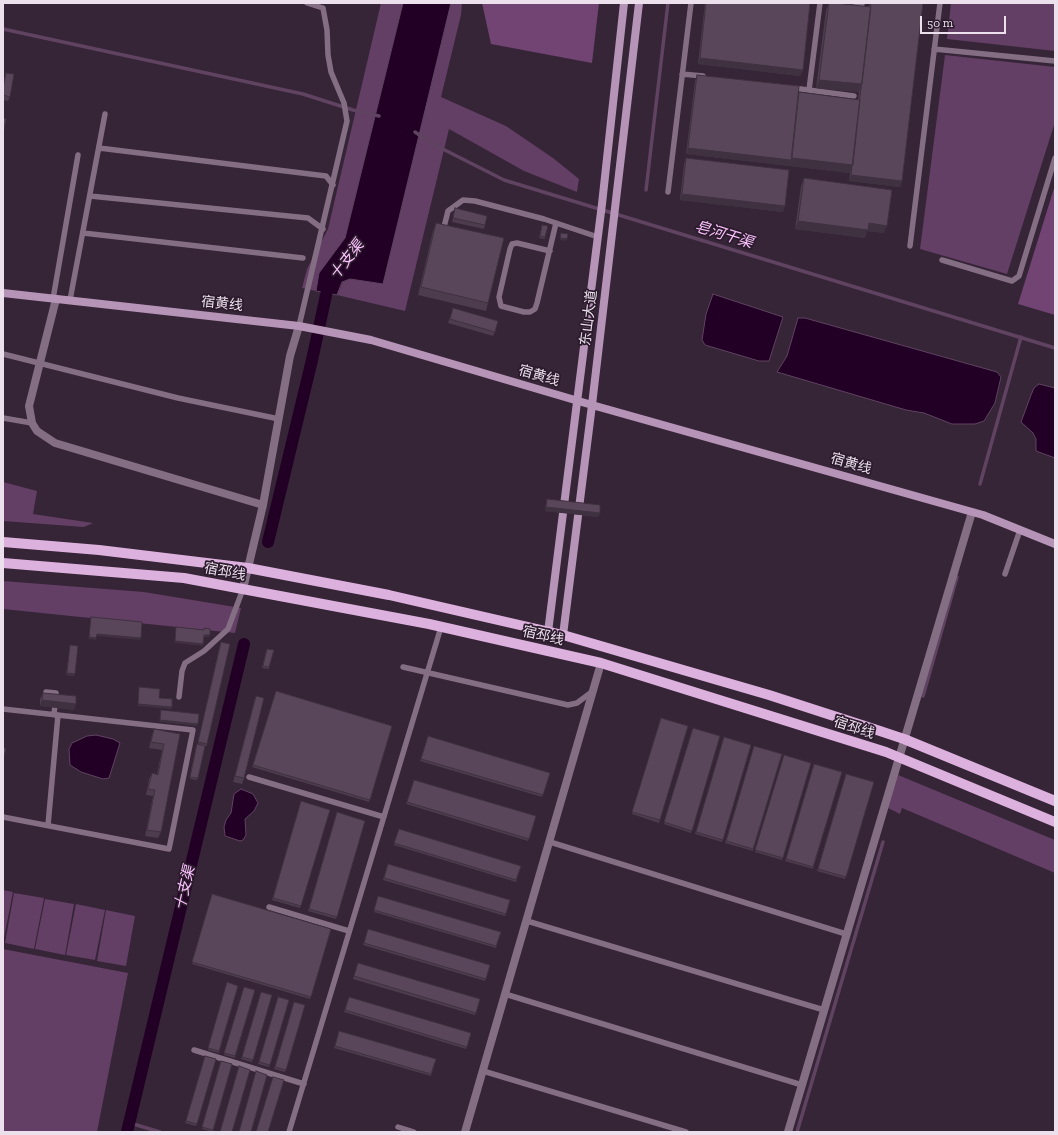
<!DOCTYPE html>
<html>
<head>
<meta charset="utf-8">
<style>
	body { margin:0 }
	#map { position:relative; width:1058px; height:1135px; overflow:hidden; background:#362437; font-family:"Zilla Slab",serif }
	canvas { display:block }
	.frame { position:absolute; inset:0; border:4px solid #ece0ec; pointer-events:none }
	.scale { position:absolute; left:920px; top:16px; width:86px; height:18px; box-sizing:border-box; border:2px solid #ece0ec; border-top:0; padding-left:5px; font-size:12px; line-height:14px; white-space:nowrap; color:#ece0ec; -webkit-text-stroke:3px #2c1a2d; paint-order:stroke }
</style>
</head>
<body>
<div id="map">
<canvas width="1058" height="1135"></canvas>
<div class="frame"></div>
<div class="scale">50 m</div>
</div>
<script>
const c = document.querySelector('canvas').getContext('2d');
c.lineJoin = 'round';
function fillPath(path, color) { c.fillStyle = color; c.fill(path, 'evenodd'); }
const poly = rows => new Path2D(rows.map(r => 'M' + r).join(''));
function strokePath(path, color, width, dash) { c.strokeStyle = color; c.lineWidth = width; c.lineCap = dash ? 'butt' : 'round'; c.setLineDash(dash || []); c.stroke(path); }
function label(font, color, halo, rows, align = 'center') {
  c.font = font + ' "Zilla Slab","Noto Sans SC",serif'; c.lineWidth = 3.5; c.setLineDash([]); c.textBaseline = 'middle'; c.strokeStyle = halo; c.fillStyle = color; for (const [text, x, y, turn = 0] of rows) {
    c.save(); c.translate(x, y); c.rotate((+turn || 0) * Math.PI / 180); c.textAlign = isNaN(turn) ? turn : align; if (halo) c.strokeText(text, 0, 0); c.fillText(text, 0, 0); c.restore();
  }
}
fillPath(poly([
	[381,3,403,3,345,238,319,273,316,291,302,288,307,269,328,229],
	[451,3,462,3,461,15,441,97,506,126,553,158,579,179,577,192,524,171,449,129,405,311,337,295,343,282,350,279,383,284],
	[951,3,1055,3,1055,51,947,39],
	[945,55,1055,67,1055,122,1007,274,920,249],
	[3,482,37,491,33,514,93,523,84,527,3,521],
	[3,581,144,592,241,608,235,633,3,609],
	[898,775,1055,840,1055,873,902,808,900,814,888,808],
	[3,890,13,892,3,943],
	[14,893,44,898,34,949,5,943],
	[45,899,74,904,65,955,35,949],
	[76,904,105,910,95,960,66,955],
	[106,910,135,916,126,966,97,961],
	[3,949,128,973,97,1132,3,1132]
]), '#633e65');
fillPath(poly([
	[482,3,599,3,592,63,491,44],
	[1055,185,1055,315,1018,304]
]), '#714473');
const water = poly([
	[403,3,451,3,383,284,350,279,342,282,337,295,316,291,319,273,345,238,403,3],
	[713,294,783,317,769,361,759,361,705,345,702,340,706,314,713,294],
	[798,318,805,318,997,372,1001,377,995,403,984,421,975,424,952,424,924,413,906,410,777,372,787,356,798,318],
	[1039,384,1055,388,1055,458,1036,451,1036,439,1033,433,1021,422,1031,395,1034,388,1039,384],
	[96,735,113,739,120,743,109,778,103,779,81,772,70,765,69,749,72,743,87,736,96,735],
	[241,789,253,794,258,803,254,811,245,819,246,835,243,840,240,841,225,836,224,827,226,820,231,813,234,794,241,789]
]);
fillPath(water, '#220025');
strokePath(water, '#5f4361', 1);
strokePath(poly([
	[3,29,303,94,353,110,379,116],
	[415,132,431,143,504,180,1055,348],
	[646,190,668,3],
	[980,484,1021,337],
	[923,696,957,577],
	[130,1123,160,1132],
	[797,1132,883,842]
]), '#5f4361', 3.5);
strokePath(poly([
	[268,542,312,360,328,286,332,280],
	[127,1132,244,644]
]), '#220025', 12);
strokePath(poly([
	[855,3,862,4],
	[934,49,1055,61],
	[682,74,703,76],
	[793,88,854,96],
	[809,90,820,3],
	[99,148,326,176,333,185],
	[668,192,691,3],
	[90,196,308,218,323,229],
	[443,231,448,211,463,200,475,201,544,219,598,237],
	[83,233,303,258],
	[910,246,940,3],
	[550,251,517,243,512,244,510,249,499,297,501,306,524,312,530,312,535,309,537,303,556,223],
	[942,260,1012,281,1019,276,1055,158],
	[53,299,78,155],
	[70,300,105,114],
	[299,326,347,121,344,103,331,72,328,55,327,30,323,8,307,3],
	[3,354,178,398,279,419],
	[3,418,32,423],
	[1005,574,1020,530],
	[403,667,568,705,577,703,593,691],
	[46,692,56,693,54,715],
	[179,697,182,671,185,663,204,651,228,629,243,589],
	[3,709,193,730,169,849,3,817],
	[249,777,384,817],
	[48,825,58,715],
	[550,842,846,934],
	[269,907,349,931],
	[527,921,824,1010],
	[505,994,802,1085],
	[194,1050,304,1084],
	[483,1071,686,1132],
	[398,1127,414,1132],
	[289,1132,441,627]
]), '#846e84', 5.5);
strokePath(poly([
	[56,299,29,406,32,423,37,431,55,443,263,505],
	[243,589,263,505,290,356,299,326],
	[465,1132,601,663],
	[788,1132,972,512]
]), '#846e84', 8);
strokePath(poly([
	[3,293,299,326,371,340,592,405,983,515,1055,544],
	[548,632,602,204,624,3],
	[563,635,592,405,639,3]
]), '#b694b7', 8);
strokePath(poly([
	[3,542,99,550,248,568,389,595,563,635,769,695,874,729,904,739,1055,801],
	[3,563,184,578,429,624,601,663,886,752,1055,822]
]), '#ddb1de', 10);
fillPath(poly([
	[705,3,810,3,803,70,800,76,698,64],
	[829,3,869,7,870,3,923,3,902,181,900,187,849,181,850,173,686,154,695,81,697,75,798,94,858,100,859,92,816,88,826,10],
	[6,73,10,97,8,101,3,100,3,84],
	[686,158,783,212,680,200,684,164],
	[804,178,884,233,867,231,865,238,795,229,801,186],
	[455,208,485,225,484,229,452,222],
	[436,223,488,303,486,311,418,295,433,231],
	[542,225,545,237,545,239,539,238],
	[453,308,495,332,493,336,448,323],
	[547,499,600,513,598,517,545,511,546,503],
	[220,644,207,744,207,746,205,746,197,780,190,779,196,746,198,744],
	[70,645,74,676,66,675],
	[266,651,269,667,269,669,262,668],
	[276,691,392,726,369,802,252,767],
	[43,693,74,710,40,706,40,699],
	[256,696,244,778,242,784,233,782,254,702],
	[661,718,688,726,659,823,632,814],
	[154,729,180,734,161,832,158,838,145,836,153,796,146,795,149,779,152,773,157,774,162,750,149,748,152,735],
	[692,730,720,736,691,833,664,824],
	[428,736,550,773,542,797,420,761],
	[724,737,751,745,722,842,695,834],
	[754,746,782,754,753,851,725,843],
	[784,755,811,763,782,860,755,852],
	[814,764,842,772,813,869,785,861],
	[846,774,874,782,845,879,817,871],
	[414,780,536,816,528,841,406,804],
	[301,801,330,810,300,908,272,900],
	[337,812,365,821,336,919,308,911],
	[399,829,521,866,516,882,394,845],
	[388,864,510,900,505,916,383,880],
	[212,894,331,929,310,999,192,964],
	[378,896,501,932,496,948,374,912],
	[368,929,490,965,485,981,363,945],
	[358,963,480,999,475,1015,353,979],
	[227,982,238,986,219,1053,208,1050],
	[244,987,255,990,235,1058,224,1055],
	[261,992,272,995,252,1062,241,1059],
	[278,997,289,1000,269,1067,258,1064],
	[349,997,471,1033,466,1049,344,1012],
	[294,1002,305,1005,285,1072,274,1069],
	[339,1031,436,1059,431,1076,334,1048],
	[205,1056,216,1059,196,1126,185,1123],
	[221,1061,232,1064,213,1132,202,1129]
]), '#4d3c4e');
fillPath(poly([
	[700,58,803,70,800,76,698,64],
	[819,80,862,84,859,92,816,88],
	[688,148,791,160,792,158,853,165,850,173,686,154],
	[851,175,902,181,900,187,849,181],
	[682,194,785,206,783,212,680,200],
	[798,221,869,223,887,226,884,233,867,231,865,238,795,229],
	[560,238,567,239,566,241,560,240],
	[546,507,600,513,598,517,545,511],
	[97,634,141,638,140,640,96,636],
	[204,635,210,635,209,637,204,637],
	[89,637,96,638,96,640,88,639],
	[175,641,203,644,203,646,174,643],
	[67,673,75,674,74,676,66,675],
	[42,700,76,704,74,710,40,706],
	[138,704,172,707,171,709,137,706],
	[160,720,198,724,197,726,159,722]
]), '#3f3140');
const building = poly([
	[706,3,810,3,803,70,700,58,706,3],
	[829,3,835,3,871,7,862,84,819,80,829,3],
	[871,3,923,3,902,181,851,175,871,3],
	[6,73,14,74,10,97,3,95,3,88,6,73],
	[697,75,799,86,791,160,688,148,697,75],
	[799,92,860,100,853,165,792,158,799,92],
	[3,118,6,119,3,134,3,118],
	[686,158,789,170,785,206,682,194,686,158],
	[804,178,892,190,887,226,869,223,868,230,798,221,804,178],
	[455,208,487,216,485,225,453,218,455,208],
	[436,223,504,238,488,303,421,287,436,223],
	[542,225,548,226,545,237,540,236,542,225],
	[561,233,568,234,567,239,560,238,561,233],
	[453,308,498,321,495,332,450,319,453,308],
	[547,499,600,505,600,513,546,507,547,499],
	[91,617,142,622,141,638,97,634,96,638,89,637,91,617],
	[176,627,204,630,204,628,210,629,210,635,204,635,203,644,175,641,176,627],
	[221,642,230,644,207,744,198,742,221,642],
	[70,645,78,646,75,674,67,673,70,645],
	[267,649,274,650,269,667,263,666,267,649],
	[139,687,160,689,159,698,172,699,172,707,138,704,139,687],
	[276,691,392,726,370,800,253,765,276,691],
	[43,693,76,696,76,704,42,700,43,693],
	[256,696,264,698,244,778,235,776,256,696],
	[161,710,199,714,198,724,160,720,161,710],
	[661,718,688,726,660,820,632,812,661,718],
	[693,728,720,736,692,831,664,822,693,728],
	[154,729,180,734,161,832,147,830,155,790,148,789,152,773,158,775,164,744,151,742,154,729],
	[428,736,550,773,543,795,421,759,428,736],
	[724,737,751,745,723,840,696,832,724,737],
	[197,744,205,746,198,778,190,777,197,744],
	[754,746,782,754,753,849,726,841,754,746],
	[3,748,6,748,3,760,3,748],
	[784,755,811,763,783,858,755,850,784,755],
	[814,764,842,772,813,867,786,859,814,764],
	[846,774,874,782,846,877,818,869,846,774],
	[414,780,536,816,529,839,407,802,414,780],
	[301,801,330,810,301,906,273,898,301,801],
	[337,812,365,821,337,917,309,909,337,812],
	[399,829,521,866,516,880,394,843,399,829],
	[388,864,510,900,506,914,384,878,388,864],
	[212,894,331,929,311,997,192,962,212,894],
	[378,896,501,932,496,946,374,910,378,896],
	[368,929,490,965,486,979,364,943,368,929],
	[358,963,480,999,476,1013,354,976,358,963],
	[227,982,238,986,219,1051,208,1048,227,982],
	[244,987,255,990,235,1056,224,1053,244,987],
	[261,992,272,995,253,1060,242,1057,261,992],
	[278,997,289,1000,270,1065,259,1062,278,997],
	[349,997,471,1033,467,1047,345,1010,349,997],
	[294,1002,305,1005,286,1070,275,1067,294,1002],
	[339,1031,436,1059,431,1074,335,1046,339,1031],
	[205,1056,216,1059,197,1124,186,1121,205,1056],
	[221,1061,232,1064,213,1130,202,1127,221,1061],
	[239,1066,250,1070,232,1132,220,1132,239,1066],
	[256,1071,267,1075,251,1132,239,1132,256,1071],
	[273,1077,284,1080,268,1132,256,1132,273,1077]
]);
fillPath(building, '#5a465b');
strokePath(building, '#3f3140', 1);
label('14px', '#ece0ec', '#2c1a2d', [
	["宿黄线",222,304,6],
	["东山大道",589,318,-83],
	["宿黄线",539,376,16],
	["宿黄线",851,464,16],
	["宿邳线",225,572,11],
	["宿邳线",543,636,13],
	["宿邳线",854,728,18]
]);
label('italic 15px', '#fcc4fe', '#2c1a2d', [
	["皂河干渠",724,235,17],
	["十支渠",347,260,-52],
	["十支渠",185,888,-77]
]);
</script>
</body>
</html>
